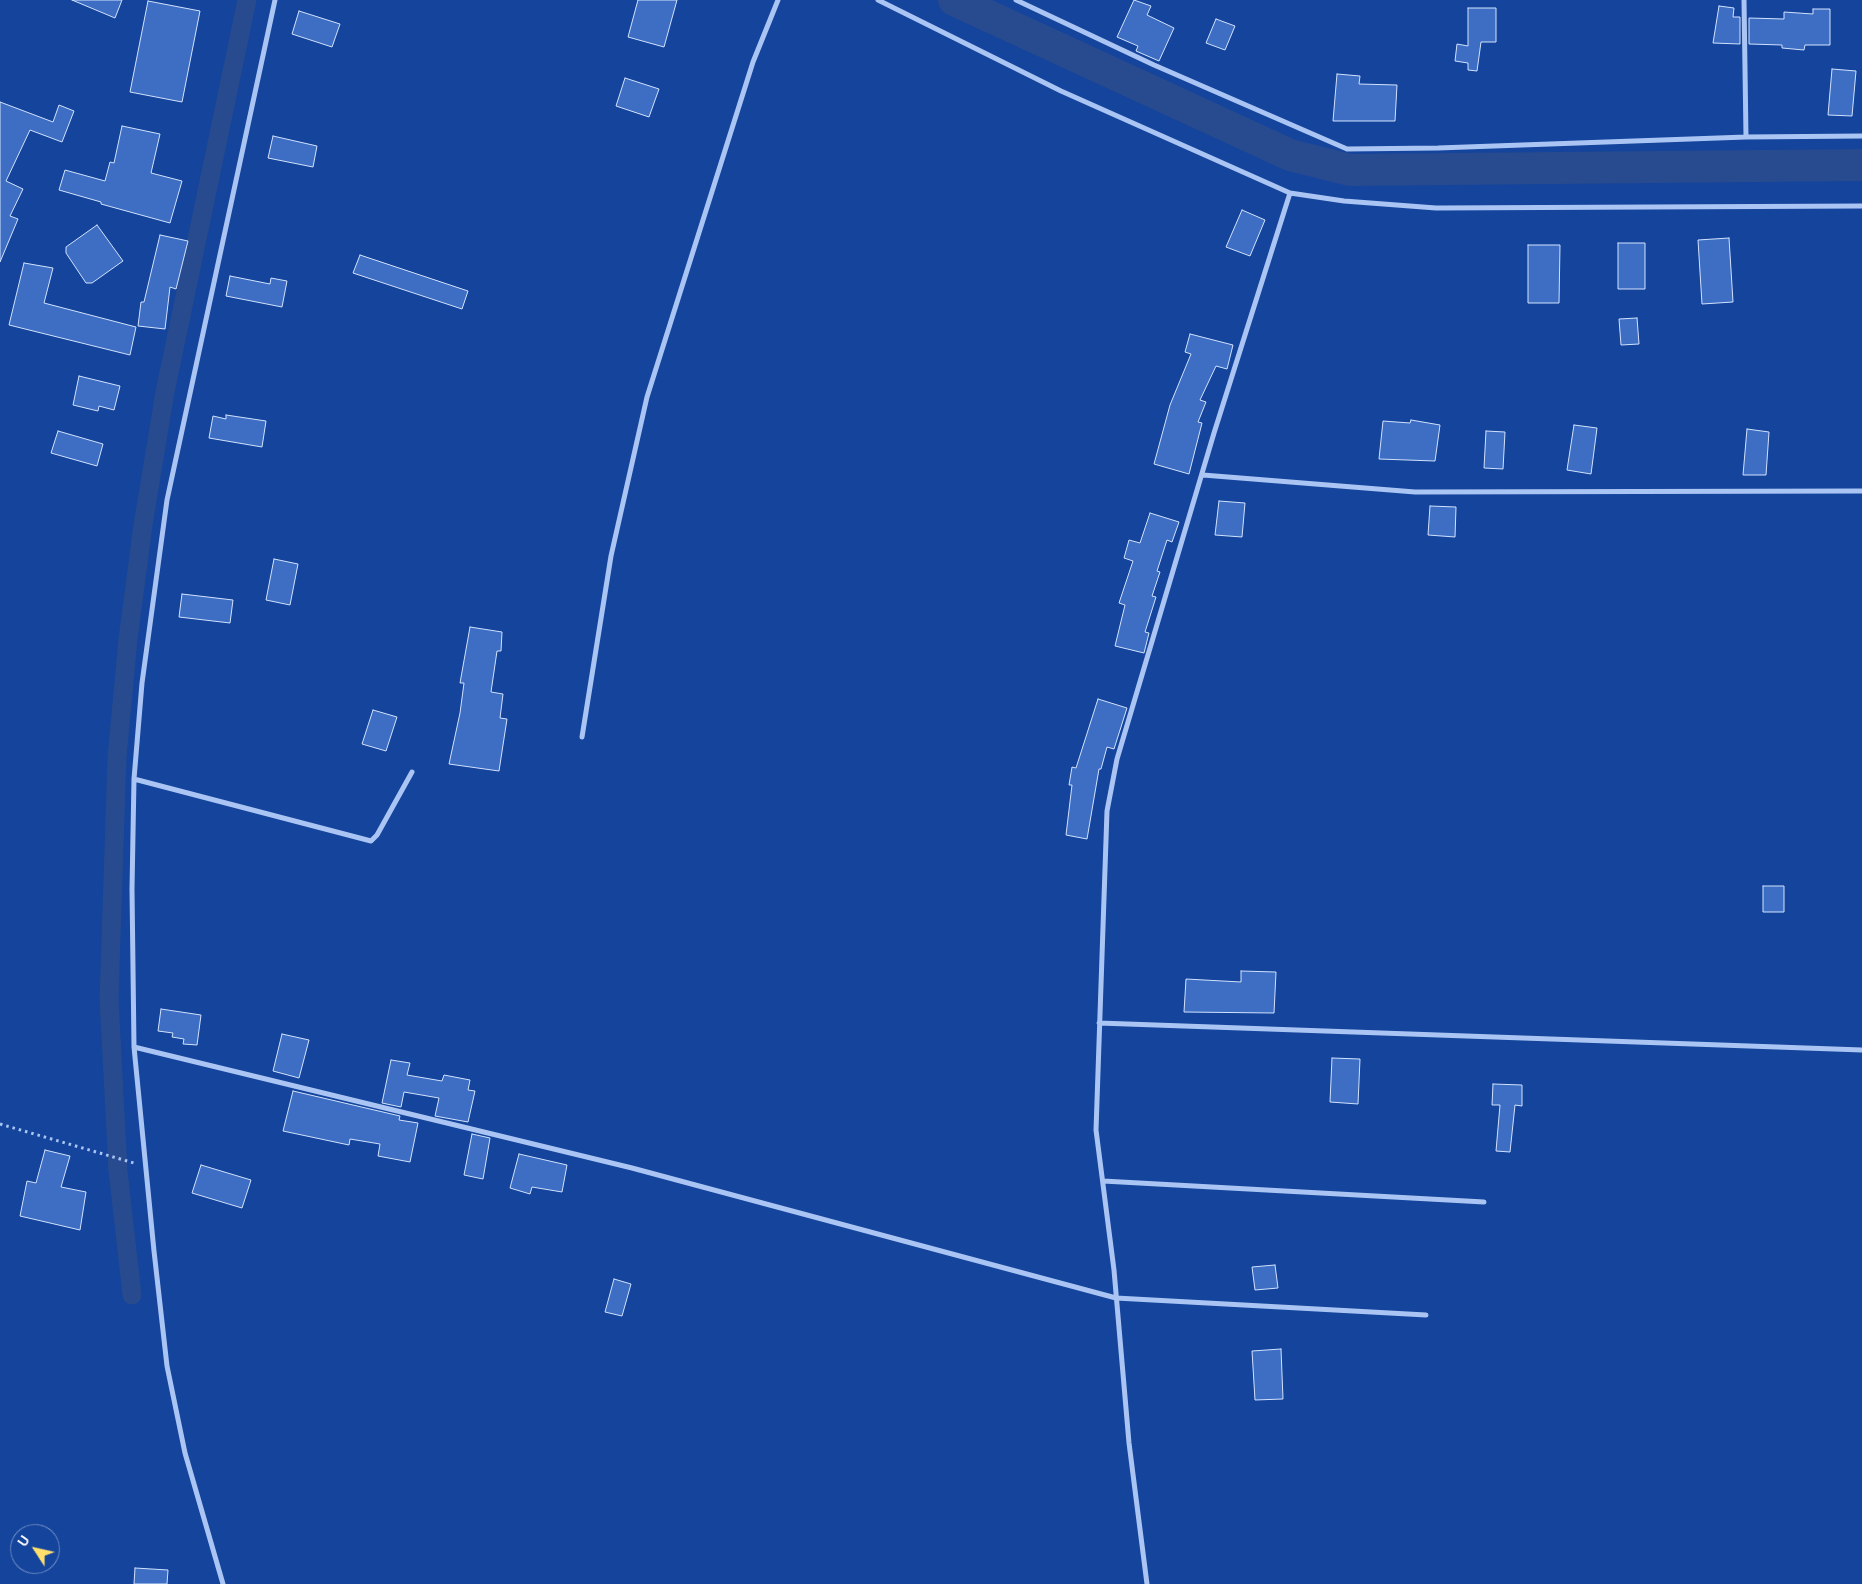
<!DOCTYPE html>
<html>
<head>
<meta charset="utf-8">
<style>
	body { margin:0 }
	#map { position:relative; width:1862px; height:1584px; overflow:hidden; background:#14449c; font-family:"DM Sans",sans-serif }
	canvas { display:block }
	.north { position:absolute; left:10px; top:1524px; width:50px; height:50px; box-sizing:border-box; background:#14449c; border:1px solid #728fc4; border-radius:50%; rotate:305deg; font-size:14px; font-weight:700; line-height:20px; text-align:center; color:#fff }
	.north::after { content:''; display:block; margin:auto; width:18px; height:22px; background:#ffe06c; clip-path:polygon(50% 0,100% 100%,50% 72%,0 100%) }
</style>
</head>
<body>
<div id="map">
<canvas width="1862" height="1584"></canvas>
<div class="north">U</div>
</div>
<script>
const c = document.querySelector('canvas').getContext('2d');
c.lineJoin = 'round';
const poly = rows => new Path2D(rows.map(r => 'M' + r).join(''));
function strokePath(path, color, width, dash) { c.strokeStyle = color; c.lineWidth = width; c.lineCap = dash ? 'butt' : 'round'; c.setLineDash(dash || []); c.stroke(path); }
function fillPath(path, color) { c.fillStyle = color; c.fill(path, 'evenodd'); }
strokePath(poly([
	[132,1295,118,1171,109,999,117,757,128,639,143,525,165,392,247,0]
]), '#274b8e', 19);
strokePath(poly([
	[954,0,1290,155,1350,170,1862,165]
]), '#274b8e', 32);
const building = poly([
	[72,0,122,0,115,18,72,0],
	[638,0,677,0,664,47,628,37,638,0],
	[1134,0,1151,6,1147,15,1174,28,1159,61,1136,51,1138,46,1117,37,1134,0],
	[148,1,200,11,182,102,130,92,148,1],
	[1719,6,1734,8,1733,17,1740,17,1740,44,1713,43,1719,6],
	[1468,8,1496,8,1496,42,1481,42,1477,71,1468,70,1468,63,1455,61,1457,44,1468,46,1468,8],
	[1813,9,1830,9,1830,45,1805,45,1804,50,1782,48,1782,45,1749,44,1749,18,1784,19,1784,12,1813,14,1813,9],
	[299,11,340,24,332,47,292,34,299,11],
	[1216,19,1235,26,1225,50,1206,43,1216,19],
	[1832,69,1856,71,1852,116,1828,115,1832,69],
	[1337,74,1360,76,1359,84,1397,85,1395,121,1333,121,1337,74],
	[625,78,659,89,649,117,616,106,625,78],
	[0,102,53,122,59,105,74,111,62,142,30,130,6,181,23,189,10,216,18,219,0,262,0,102],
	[122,126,160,134,151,173,182,181,170,223,101,204,101,202,59,190,65,170,105,181,110,162,114,163,122,126],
	[273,136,317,146,313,167,268,158,273,136],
	[1242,210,1265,220,1250,256,1226,247,1242,210],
	[97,225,123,261,92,283,86,283,66,253,66,247,97,225],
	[160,235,188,241,176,289,170,287,165,329,138,326,141,302,144,302,160,235],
	[1729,238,1733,302,1702,304,1698,240,1729,238],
	[1618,243,1645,243,1645,289,1618,289,1618,243],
	[1528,245,1560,245,1559,303,1528,303,1528,245],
	[360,255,468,291,462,309,353,273,360,255],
	[24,263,53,268,44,303,136,327,130,355,9,325,24,263],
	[230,276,270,284,271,278,287,281,282,307,226,296,230,276],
	[1637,318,1639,344,1621,345,1619,319,1637,318],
	[1190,334,1233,345,1227,369,1216,366,1200,400,1206,402,1198,422,1202,423,1189,474,1154,464,1170,405,1191,354,1185,352,1190,334],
	[79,376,120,386,114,410,99,406,98,411,73,405,79,376],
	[226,415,266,421,262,447,209,438,213,416,226,419,226,415],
	[1411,420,1440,425,1435,461,1379,459,1383,421,1410,423,1411,420],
	[1574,425,1597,428,1591,474,1567,470,1574,425],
	[1747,429,1769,432,1766,475,1743,475,1747,429],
	[58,431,103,444,97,466,51,453,58,431],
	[1486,431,1505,432,1503,469,1484,468,1486,431],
	[1219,501,1245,503,1242,537,1215,535,1219,501],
	[1430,506,1456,507,1455,537,1428,535,1430,506],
	[1150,513,1179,522,1172,542,1167,540,1157,571,1160,572,1152,596,1156,597,1145,632,1149,633,1144,653,1115,646,1125,605,1119,603,1133,561,1124,558,1129,540,1140,543,1150,513],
	[274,559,298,564,290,605,266,600,274,559],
	[182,594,233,600,230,623,179,617,182,594],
	[470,627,502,632,501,651,497,651,491,692,503,694,500,718,507,719,499,771,449,764,460,713,464,683,460,683,470,627],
	[1098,699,1127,708,1114,749,1107,747,1101,769,1099,769,1087,839,1066,835,1072,785,1069,785,1072,767,1076,768,1098,699],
	[373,710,397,717,386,751,362,744,373,710],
	[1763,886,1784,886,1784,912,1763,912,1763,886],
	[1241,971,1276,972,1274,1013,1184,1012,1186,979,1241,982,1241,971],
	[161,1009,201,1015,197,1045,183,1044,184,1039,172,1037,173,1033,158,1031,161,1009],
	[282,1034,309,1040,299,1078,273,1071,282,1034],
	[1332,1058,1360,1059,1358,1104,1330,1102,1332,1058],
	[391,1060,410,1063,407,1075,442,1081,444,1075,470,1080,468,1090,475,1091,468,1122,435,1116,439,1098,404,1092,401,1107,382,1103,391,1060],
	[1493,1084,1522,1085,1522,1106,1515,1105,1510,1152,1496,1151,1500,1105,1492,1105,1493,1084],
	[293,1091,400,1116,399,1120,418,1123,410,1162,378,1156,380,1144,350,1139,349,1145,283,1131,293,1091],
	[472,1134,490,1138,483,1179,464,1175,472,1134],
	[45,1150,70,1156,61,1187,86,1192,80,1230,20,1216,27,1181,36,1183,45,1150],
	[519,1154,567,1165,562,1192,532,1187,530,1194,510,1188,519,1154],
	[201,1165,251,1180,242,1208,192,1193,201,1165],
	[1275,1265,1278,1288,1255,1290,1252,1267,1275,1265],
	[614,1279,631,1284,622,1316,605,1312,614,1279],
	[1281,1349,1283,1399,1255,1400,1252,1351,1281,1349],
	[135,1568,168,1570,167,1584,134,1584,135,1568]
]);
fillPath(building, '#3d6ec3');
strokePath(building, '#d2e2fd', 1);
strokePath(poly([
	[0,1124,134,1163]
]), '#aac5f3', 3, [2.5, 4]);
strokePath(poly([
	[878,0,1061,91,1290,193,1344,201,1436,208,1862,206],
	[1016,0,1154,65,1347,149,1438,148,1746,137,1862,136],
	[1744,0,1746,137],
	[1203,475,1415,492,1862,491],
	[582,737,611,556,647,397,753,62,778,0],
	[134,779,371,841,377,835,412,772],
	[1099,1023,1862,1050],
	[134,1047,632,1168,1116,1298,1426,1315],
	[1103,1181,1484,1202],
	[223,1584,185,1453,167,1366,154,1251,134,1047,132,889,134,779,142,683,167,500,275,0],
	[1147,1584,1129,1443,1114,1270,1096,1130,1107,811,1117,759,1214,433,1290,193]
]), '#aac5f3', 5);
</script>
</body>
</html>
